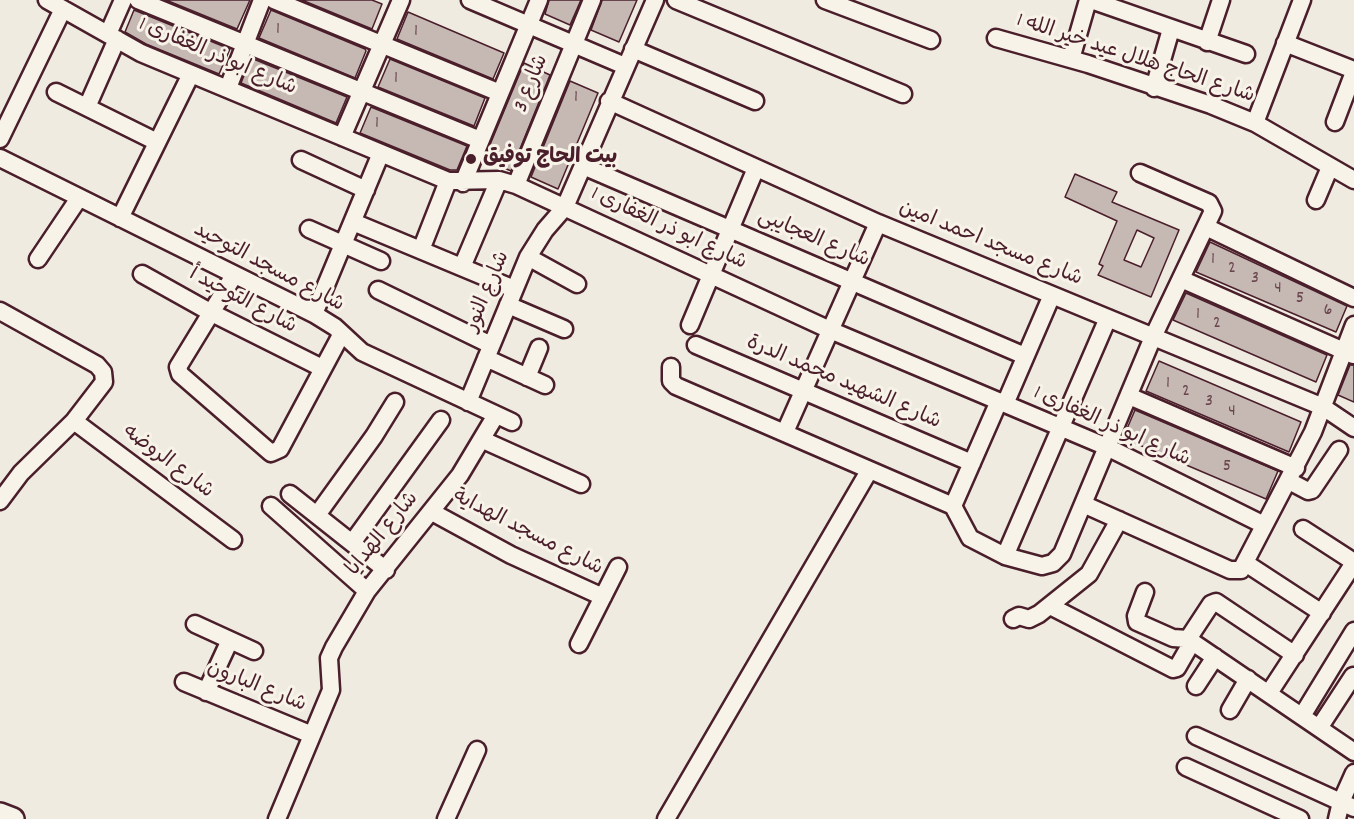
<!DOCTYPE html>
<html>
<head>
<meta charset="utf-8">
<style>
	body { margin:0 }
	canvas { display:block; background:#f0ebe0 }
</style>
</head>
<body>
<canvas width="1354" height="819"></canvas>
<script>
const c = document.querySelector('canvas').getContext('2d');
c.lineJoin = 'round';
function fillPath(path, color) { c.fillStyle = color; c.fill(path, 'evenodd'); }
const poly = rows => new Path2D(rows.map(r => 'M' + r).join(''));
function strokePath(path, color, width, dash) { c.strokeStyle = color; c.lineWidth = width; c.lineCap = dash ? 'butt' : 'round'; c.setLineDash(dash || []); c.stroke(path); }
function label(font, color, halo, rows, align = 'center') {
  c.font = font + ' Dekko,"Playpen Sans Arabic",sans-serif'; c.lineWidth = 6; c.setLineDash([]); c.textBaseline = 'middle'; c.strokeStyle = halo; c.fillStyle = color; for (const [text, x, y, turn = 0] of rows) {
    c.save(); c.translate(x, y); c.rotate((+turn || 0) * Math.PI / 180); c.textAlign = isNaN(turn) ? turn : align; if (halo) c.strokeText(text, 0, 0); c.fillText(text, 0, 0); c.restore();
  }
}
const building = poly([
	[166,0,250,0,237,29,166,0],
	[302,0,372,0,382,4,372,29,302,0],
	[549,0,581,0,570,25,545,14,549,0],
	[602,0,637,0,619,42,591,30,602,0],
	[134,10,230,49,219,74,146,44,125,32,134,10],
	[271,10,365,49,366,51,355,78,259,38,271,10],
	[408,12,504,53,493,79,397,39,408,12],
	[251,58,347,97,336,123,241,83,251,58],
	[390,59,485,98,474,126,378,87,390,59],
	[524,63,550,75,511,171,484,159,524,63],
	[570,81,598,93,558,189,531,177,570,81],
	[371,107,467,146,457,170,450,170,360,133,371,107],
	[1075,174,1117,192,1112,202,1179,230,1151,297,1098,275,1103,266,1099,264,1117,221,1065,197,1075,174],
	[1137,230,1154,238,1141,267,1124,260,1137,230],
	[1210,242,1347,306,1336,332,1196,272,1210,242],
	[1186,293,1327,355,1316,382,1173,320,1186,293],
	[1159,361,1301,422,1289,452,1146,391,1159,361],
	[1350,365,1354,365,1354,402,1338,395,1350,365],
	[1135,410,1278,471,1266,499,1123,438,1135,410]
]);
fillPath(building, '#c6b8b3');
strokePath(building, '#4a1f2b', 1.5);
const minor = poly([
	[47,0,141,53,448,181,499,180,516,185,830,330,1107,447,1264,525],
	[138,0,480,140],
	[274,0,500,93],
	[470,0,625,66],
	[676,0,903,94],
	[825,0,931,40],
	[1091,0,1246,54],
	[108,34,123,0],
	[996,38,1088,64,1211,105,1255,123,1354,180],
	[1207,42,1221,0],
	[1285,43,1354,70],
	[633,49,755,101],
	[1071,59,1088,0],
	[228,88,262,0],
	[1154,88,1171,29],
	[56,92,157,142],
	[609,101,878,223,1323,407,1354,428],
	[87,107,117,39],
	[1335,122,1354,72],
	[1255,123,1302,0],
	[342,137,401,0],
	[0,139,63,9],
	[0,158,314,314,335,327,362,352,512,422],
	[301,160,366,190],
	[583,166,1025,356],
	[463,183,539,0],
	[516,185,592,0],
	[1316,200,1330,167],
	[120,218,191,74],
	[353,222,514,289],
	[1206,227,1354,298],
	[309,229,381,261],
	[421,250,448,181],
	[528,257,577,284],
	[38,259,79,198],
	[462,267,499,180],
	[142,274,210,312,322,368],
	[233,277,178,367,180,374,271,453,280,449,341,335],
	[1181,279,1353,355],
	[378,290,491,345],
	[508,305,564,329],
	[0,311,97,365,103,372,104,382,74,421,21,473,0,501],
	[314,314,381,153],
	[690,325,756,168],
	[696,345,972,463],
	[486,358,545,385],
	[671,367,671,381,676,386,953,506],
	[527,377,539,348],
	[1129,396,1296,468],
	[468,402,528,257,545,230,565,207,655,0],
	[1005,404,1052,295],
	[74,421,233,540],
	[785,432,878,223],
	[483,440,581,484],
	[1289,481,1308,491,1312,490,1339,450],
	[290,494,386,570],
	[1083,504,1230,570,1241,570,1313,432,1354,325],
	[271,506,367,591],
	[953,506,970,538,1005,556,1042,566,1053,563,1062,554,1153,337,1213,211,1209,203,1140,173],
	[953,506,999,401],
	[432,512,511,555,603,597],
	[317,515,374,436,395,402],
	[1303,529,1354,562],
	[352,543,441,420],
	[1005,556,1108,318],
	[1247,564,1322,613],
	[1145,592,1136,616,1137,622,1173,638,1188,639,1354,752],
	[1050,606,1173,669,1177,668,1192,642],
	[1013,619,1019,616,1029,619,1039,614,1089,574,1119,520],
	[195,624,254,651],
	[1188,639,1211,604,1216,602,1295,655],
	[579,644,618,567],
	[184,682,312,735],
	[1196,686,1215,657],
	[206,692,230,640],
	[1269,693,1354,563],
	[1230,710,1248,679],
	[1302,716,1354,631],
	[1319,728,1353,676],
	[1196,736,1354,808],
	[1186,767,1300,819],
	[277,819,331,690,329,658,334,647,367,591,460,475,496,415],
	[446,819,477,750],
	[666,819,869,471],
	[1337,819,1341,802,1354,773]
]);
const major = poly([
	[0,814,13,819]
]);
strokePath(minor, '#4a1f2b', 21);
strokePath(major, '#4a1f2b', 26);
strokePath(minor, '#f7f3e8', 16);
strokePath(major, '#f7f3e8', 21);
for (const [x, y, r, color] of [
	[471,159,6,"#4a1f2b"]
]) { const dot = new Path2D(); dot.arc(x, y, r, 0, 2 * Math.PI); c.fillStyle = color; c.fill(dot); strokePath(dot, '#f7f3e8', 2); }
label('18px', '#69454d', null, [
	["1",278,31],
	["1",416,33],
	["1",396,80],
	["1",576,99],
	["1",377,125],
	["1",1213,261],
	["2",1232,270],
	["3",1255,280],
	["4",1278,290],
	["5",1300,300],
	["6",1328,312],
	["1",1198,316],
	["2",1217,325],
	["1",1168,385],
	["2",1186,393],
	["3",1209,403],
	["4",1232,413],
	["5",1227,468]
]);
label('21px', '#4a1f2b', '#f7f3e8', [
	["شارع ابو ذر الغفارى 1",217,58,23],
	["شارع الحاج هلال عيد خير الله 1",1135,60,18],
	["شارع 3",533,84,-68],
	["شارع ابو ذر الغفارى 1",668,230,25],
	["شارع العجايبى",813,240,23],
	["شارع مسجد احمد امين",990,245,22],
	["شارع مسجد التوحيد",268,269,28],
	["شارع النور",489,292,-67],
	["شارع التوحيد أ",242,302,28],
	["شارع الشهيد محمد الدرة",843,384,23],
	["شارع ابو ذر الغفارى 1",1111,428,24],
	["شارع الروضه",167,463,37],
	["شارع مسجد الهداية",527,534,27],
	["شارع الهدايا",384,535,-51],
	["شارع البارون",256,688,22]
]);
label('bold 21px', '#4a1f2b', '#f7f3e8', [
	["بيت الحاج توفيق",483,159]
], 'left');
</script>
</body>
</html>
